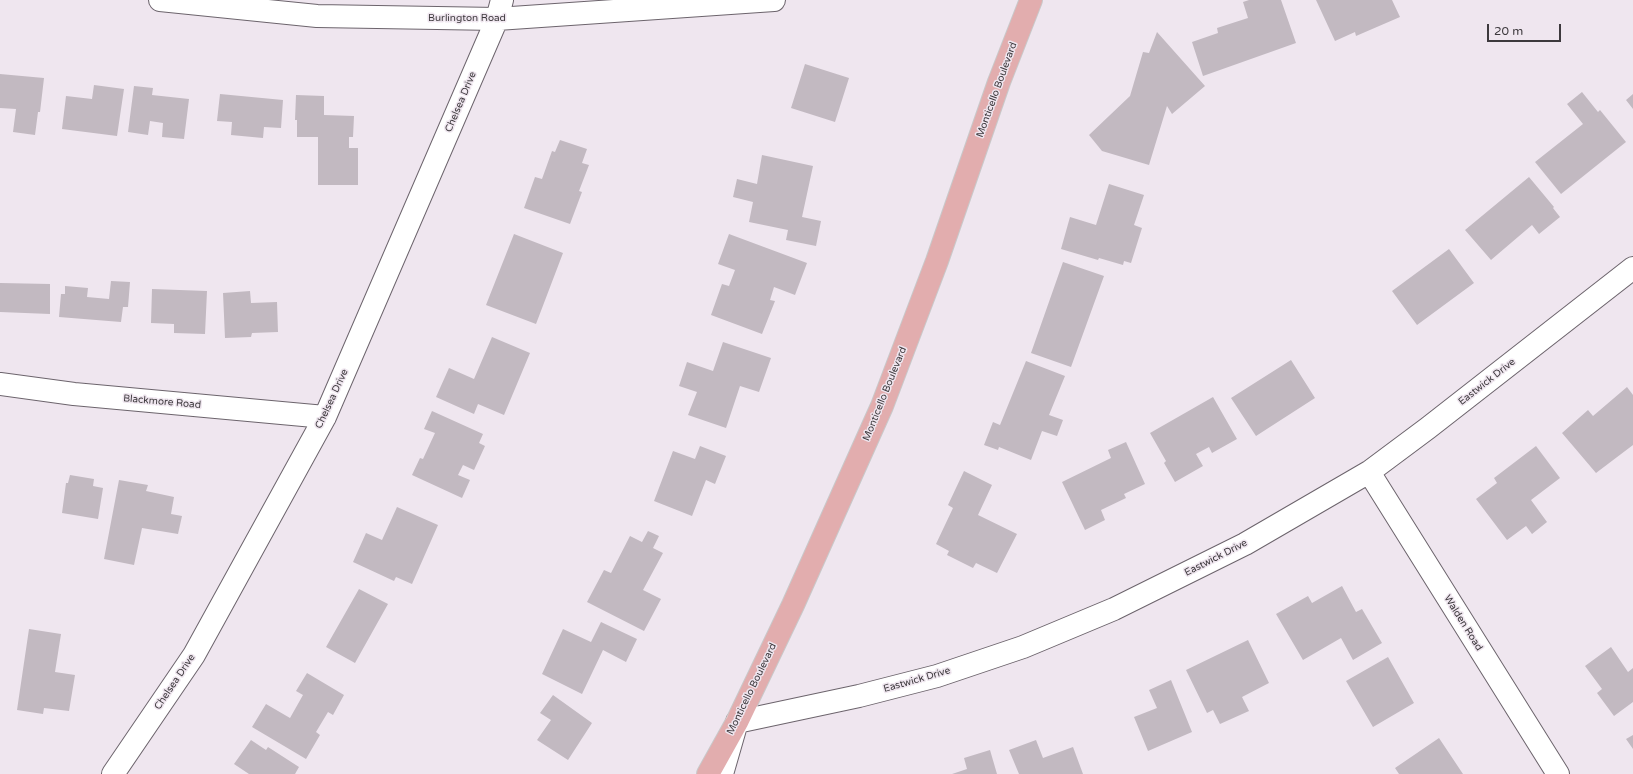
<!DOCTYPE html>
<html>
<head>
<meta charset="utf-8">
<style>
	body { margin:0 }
	#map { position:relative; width:1633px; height:774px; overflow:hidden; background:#efe6ef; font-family:"Varela Round",sans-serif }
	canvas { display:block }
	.scale { position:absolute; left:1487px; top:24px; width:74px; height:18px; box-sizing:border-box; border:2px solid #3d393d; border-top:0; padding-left:5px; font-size:12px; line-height:14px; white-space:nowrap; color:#3d393d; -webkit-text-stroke:3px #efe6ef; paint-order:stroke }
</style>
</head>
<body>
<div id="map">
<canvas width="1633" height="774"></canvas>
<div class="scale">20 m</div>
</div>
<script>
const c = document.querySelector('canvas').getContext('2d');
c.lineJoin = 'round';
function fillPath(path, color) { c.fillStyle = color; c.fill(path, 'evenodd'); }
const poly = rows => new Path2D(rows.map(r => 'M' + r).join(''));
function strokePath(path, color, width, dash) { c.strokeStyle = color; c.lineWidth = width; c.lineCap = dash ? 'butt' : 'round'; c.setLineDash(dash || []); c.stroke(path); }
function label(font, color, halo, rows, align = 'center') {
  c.font = font + ' "Varela Round",sans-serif'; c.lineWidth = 3; c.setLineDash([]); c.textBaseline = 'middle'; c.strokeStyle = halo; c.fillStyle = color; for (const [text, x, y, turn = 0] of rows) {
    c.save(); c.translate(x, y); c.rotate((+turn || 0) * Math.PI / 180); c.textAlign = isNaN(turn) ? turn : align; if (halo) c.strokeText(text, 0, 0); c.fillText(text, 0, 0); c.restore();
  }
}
fillPath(poly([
	[1249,0,1281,0,1296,43,1203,76,1192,42,1218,33,1217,28,1248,18,1243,2],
	[1316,0,1392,0,1400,17,1356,36,1355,32,1335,41],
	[1157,32,1205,86,1172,114,1167,106,1149,165,1102,151,1089,135,1130,96,1143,52,1149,53],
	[805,64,849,78,835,122,791,108],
	[0,74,44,78,40,112,38,112,35,135,13,132,16,109,0,108],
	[94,85,124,89,117,136,62,129,66,96,92,99],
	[134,86,153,88,152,95,189,99,184,139,162,137,163,123,150,121,148,135,128,132],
	[1582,92,1598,112,1600,110,1626,142,1561,194,1535,162,1583,124,1567,104],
	[220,94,283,100,281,128,264,127,263,138,231,135,232,122,217,121],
	[1633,94,1633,109,1626,100],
	[296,95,324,96,324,115,354,116,353,137,349,137,349,148,358,148,358,185,318,185,318,137,297,137,297,120,295,120],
	[560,140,587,149,582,163,589,165,579,191,582,192,570,224,524,208,535,177,542,179,552,151,555,152],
	[762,155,813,166,802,217,821,221,816,246,786,240,788,230,749,222,753,202,733,197,737,179,757,184],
	[1529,177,1554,207,1553,208,1560,217,1539,234,1532,225,1491,260,1465,230],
	[1109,184,1144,195,1134,225,1142,228,1131,263,1124,261,1123,265,1099,258,1098,260,1061,249,1070,217,1096,225],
	[514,234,563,253,536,324,486,305],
	[729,234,807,263,795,295,774,287,770,300,775,301,762,334,711,315,722,284,729,286,735,270,718,264],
	[1449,249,1474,283,1417,325,1392,291],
	[1063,262,1104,276,1071,367,1031,353],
	[111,281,130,282,128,307,123,307,121,322,59,317,61,294,65,294,65,286,88,288,87,297,109,299],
	[0,283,50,284,50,314,0,312],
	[152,289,207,291,205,334,174,333,174,324,151,323],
	[250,291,251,303,277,302,278,332,252,333,251,337,225,338,223,293],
	[492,337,530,353,504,415,478,404,474,414,436,397,449,368,474,379],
	[723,342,771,358,759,392,740,386,726,428,688,415,697,392,679,386,687,362,713,371],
	[1291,360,1315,398,1256,436,1231,398],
	[1026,361,1065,376,1049,415,1063,420,1057,436,1042,431,1031,460,999,447,998,450,984,445,993,422,1000,425],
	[1627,387,1633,395,1633,445,1596,473,1562,433,1588,410,1593,416],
	[1213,397,1237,439,1212,453,1209,447,1196,454,1203,466,1175,482,1164,463,1166,461,1150,433],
	[432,411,483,434,479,443,485,446,474,470,463,465,458,475,470,480,462,498,412,475,420,458,423,459,435,433,424,429],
	[1126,442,1145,484,1124,494,1126,498,1101,510,1105,520,1085,530,1062,482,1111,458,1108,450],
	[700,446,726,456,715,484,706,480,692,516,654,501,673,451,695,459],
	[1536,446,1560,478,1531,500,1547,522,1532,534,1526,526,1507,540,1476,499,1497,483,1494,478],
	[964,471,992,485,978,515,1017,534,997,573,976,563,973,568,947,555,949,551,936,544,953,508,948,505],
	[70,475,94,479,93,486,103,488,98,519,62,513,66,483,68,483],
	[119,480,148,485,146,491,174,497,171,514,182,516,178,534,142,528,134,565,104,559],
	[397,507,438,525,412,584,396,577,394,581,353,562,366,533,382,540],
	[648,531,659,536,653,548,663,553,643,590,661,599,644,631,587,602,604,570,611,573,630,536,642,542],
	[1342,586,1356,612,1362,609,1382,643,1353,660,1341,638,1303,660,1276,614,1308,596,1312,603],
	[359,589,388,604,355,663,326,647],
	[601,622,637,639,626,662,603,650,582,694,542,674,563,629,591,642],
	[29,629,61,634,55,672,75,675,69,711,44,708,43,714,17,710],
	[1248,640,1269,683,1242,697,1249,711,1220,724,1213,710,1207,713,1186,670],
	[1611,647,1628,672,1633,668,1633,702,1614,716,1597,693,1602,689,1585,666],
	[1388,657,1414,703,1373,727,1346,681],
	[307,673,344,695,333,715,328,712,316,732,320,735,306,759,252,727,266,704,290,718,303,695,296,691],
	[1171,680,1192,732,1148,751,1134,717,1157,708,1149,690],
	[553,695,592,723,568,760,537,740,551,720,540,713],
	[1633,735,1633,749,1626,739],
	[1439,738,1463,774,1399,774,1395,768],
	[251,740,266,750,268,747,299,767,295,774,249,774,234,764],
	[1036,740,1043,758,1073,747,1083,774,1019,774,1009,750],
	[990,750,997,774,952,774,967,769,964,758]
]), '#c2b9c1');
const minor = poly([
	[160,0,317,16,497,19,774,0],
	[0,384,74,394,325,417],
	[1369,472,1558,774],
	[113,774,194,655,325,417,497,19,502,0],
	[722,774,737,722,859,696,937,676,1023,647,1114,609,1245,544,1369,472,1428,428,1633,268]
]);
const major = poly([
	[708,774,737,722,793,605,882,406,937,261,999,82,1031,0]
]);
strokePath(minor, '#6c646c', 24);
strokePath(major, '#c9c8c9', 24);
strokePath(minor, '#fff', 22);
strokePath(major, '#e2adae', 22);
label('10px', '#3d393d', '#efe6ef', [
	["Burlington Road",467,18],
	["Monticello Boulevard",997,90,-70],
	["Chelsea Drive",461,102,-67],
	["Eastwick Drive",1487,382,-38],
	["Monticello Boulevard",885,394,-68],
	["Chelsea Drive",332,399,-65],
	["Blackmore Road",162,402,5],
	["Eastwick Drive",1216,558,-27],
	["Walden Road",1463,623,58],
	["Eastwick Drive",917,680,-16],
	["Chelsea Drive",175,682,-56],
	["Monticello Boulevard",752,689,-64]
]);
</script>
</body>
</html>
